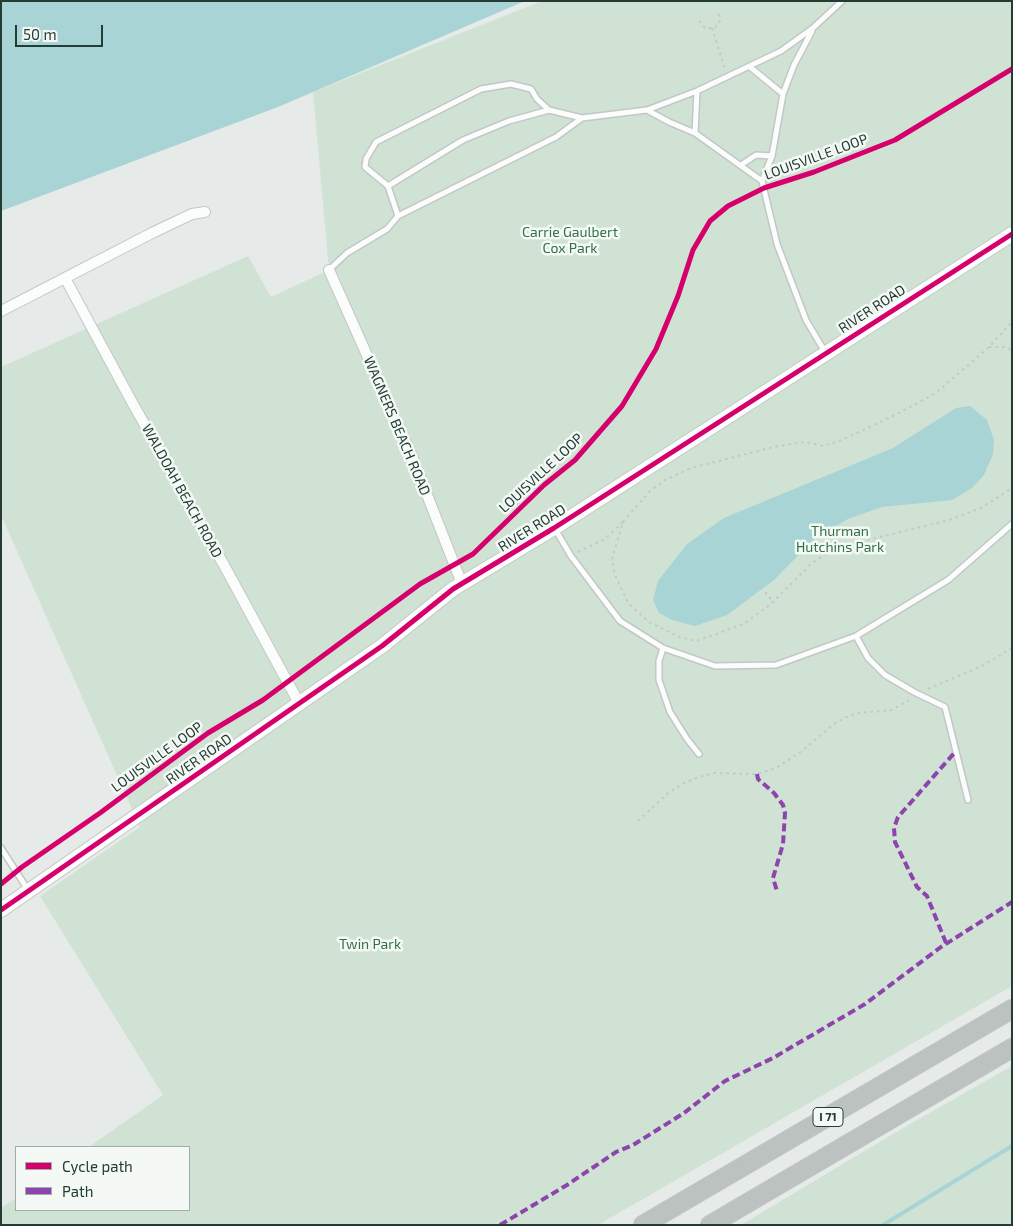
<!DOCTYPE html>
<html>
<head>
<meta charset="utf-8">
<style>
	body { margin:0 }
	#map { position:relative; width:1013px; height:1226px; overflow:hidden; background:#e6eae8; font-family:"Exo 2",sans-serif }
	canvas { display:block }
	.frame { position:absolute; inset:0; border:2px solid #243d34; pointer-events:none }
	.legend { position:absolute; left:15px; top:1146px; width:175px; height:65px; box-sizing:border-box; background:#f4f9f6; border:1px solid #a1aea8; margin:0; padding:6px 9px; list-style:none; font-size:15px; color:#243d34 }
	.legend li { display:flex; align-items:center; gap:10px; height:25px }
	.legend b { width:25px; border:1px solid #a1aea8 }
	.scale { position:absolute; left:15px; top:25px; width:88px; height:22px; box-sizing:border-box; border:2px solid #243d34; border-top:0; padding-left:6px; font-size:15px; line-height:18px; white-space:nowrap; color:#243d34; -webkit-text-stroke:4px #f4f9f6; paint-order:stroke }
</style>
</head>
<body>
<div id="map">
<canvas width="1013" height="1226"></canvas>
<div class="frame"></div>
<ul class="legend">
<li><b style="height:6px;background:#d6006c"></b>Cycle path</li>
<li><b style="height:6px;background:#8e44ad"></b>Path</li>
</ul>
<div class="scale">50 m</div>
</div>
<script>
const c = document.querySelector('canvas').getContext('2d');
c.lineJoin = 'round';
function fillPath(path, color) { c.fillStyle = color; c.fill(path, 'evenodd'); }
const poly = rows => new Path2D(rows.map(r => 'M' + r).join(''));
function strokePath(path, color, width, dash) { c.strokeStyle = color; c.lineWidth = width; c.lineCap = dash ? 'butt' : 'round'; c.setLineDash(dash || []); c.stroke(path); }
function label(font, color, halo, rows, align = 'center') {
  c.font = font + ' "Exo 2",sans-serif'; c.lineWidth = 5; c.setLineDash([]); c.textBaseline = 'middle'; c.strokeStyle = halo; c.fillStyle = color; for (const [text, x, y, turn = 0] of rows) {
    c.save(); c.translate(x, y); c.rotate((+turn || 0) * Math.PI / 180); c.textAlign = isNaN(turn) ? turn : align; if (halo) c.strokeText(text, 0, 0); c.fillText(text, 0, 0); c.restore();
  }
}
fillPath(poly([
	[542,1,1012,1,1012,986,598,1225,1,1225,1,1208,16,1198,16,1210,189,1210,189,1147,89,1147,163,1095,40,896,140,827,1,515,1,367,248,256,271,297,329,270,313,92],
	[1012,1066,1012,1225,741,1225,898,1131]
]), '#d0e2d4');
fillPath(poly([
	[1,1,525,1,278,107,1,211],
	[970,406,987,420,994,440,993,454,984,475,972,488,952,500,882,507,848,519,816,537,774,580,727,615,695,626,672,620,659,613,653,600,658,581,687,544,724,518,893,448,956,408]
]), '#a9d4d6');
strokePath(poly([
	[883,1225,1012,1146]
]), '#a9d4d6', 4);
const lane = poly([
	[750,67,783,94,772,156,762,181],
	[783,94,794,65,812,31],
	[647,110,669,122,695,133,762,181,777,244,806,320,825,352],
	[582,118,556,137,398,216,388,186,463,140,509,121,549,110,582,118,647,110,697,91,781,51,813,28,842,1],
	[695,133,697,91],
	[741,165,756,155,772,156],
	[388,186,365,167,366,159,376,142,481,89,511,84,531,89,537,99,549,110],
	[329,270,347,253,387,229,398,216],
	[555,529,571,556,620,621,663,648,715,666,776,665,856,636,948,580,1012,524],
	[856,636,868,658,885,675,914,692,945,707,968,800],
	[663,648,659,661,659,680,670,712,687,739,699,754],
	[1,848,28,890]
]);
const street = poly([
	[329,270,411,454,462,584],
	[65,278,133,404,225,567,299,703],
	[1,311,152,233,192,214,205,212]
]);
const secondary = poly([
	[1,910,382,646,453,589,554,528,1012,234]
]);
const highway = poly([
	[643,1225,1012,1009],
	[710,1225,1012,1048]
]);
strokePath(lane, '#c3c7c5', 8);
strokePath(street, '#c3c7c5', 12);
strokePath(secondary, '#c2c8c5', 16);
strokePath(highway, '#bec6c3', 20);
strokePath(poly([
	[699,21,705,28,715,28,720,21,719,14],
	[712,28,725,69],
	[989,347,1004,347,1012,350],
	[623,522,650,491,665,480,691,468,778,446,805,442,823,446,842,440,893,416,936,393,989,347,1012,322],
	[578,552,605,539,623,522,612,559,615,575,628,603,649,622,679,637,696,641,717,634,745,623,771,604,811,564,827,553,856,543,949,520,981,508,1012,488],
	[757,582,773,602],
	[928,689,982,666,1012,648],
	[638,821,667,794,682,784,699,777,714,773,757,774,776,768,802,751,834,724,846,717,859,713,892,710,909,700]
]), '#c2cac6', 2, [2.5, 4]);
strokePath(lane, '#fbfcfc', 5);
strokePath(street, '#fbfcfc', 10);
strokePath(secondary, '#fbfcfc', 14);
strokePath(highway, '#bcc2c0', 18);
strokePath(poly([
	[757,774,758,779,774,793,783,805,785,813,783,844,773,878,777,891],
	[946,943,927,896,917,887,895,842,894,828,898,817,956,751],
	[500,1225,567,1185,616,1152,633,1145,684,1113,725,1081,773,1058,865,1004,941,947,1012,902]
]), '#8e44ad', 4, [8, 4]);
strokePath(poly([
	[1,884,22,867,100,813,208,733,263,700,420,584,473,554,544,485,575,460,622,406,656,349,678,296,693,250,710,221,728,206,764,188,814,172,895,140,1012,69],
	[1,910,382,646,453,589,554,528,1012,234]
]), '#d6006c', 5);
for (const [x, y, w] of [
	[828,1117,30]
]) { const box = new Path2D(); box.roundRect(x - w / 2, y - 9.5, w, 19, 4); c.fillStyle = '#f4f9f6'; c.fill(box); strokePath(box, '#243d34', 1); }
label('bold 12px', '#243d34', null, [
	["I 71",828,1117]
]);
label('14px', '#243d34', '#f4f9f6', [
	["LOUISVILLE LOOP",816,157,-20],
	["RIVER ROAD",872,309,-33],
	["WAGNERS BEACH ROAD",397,426,67],
	["LOUISVILLE LOOP",541,473,-43],
	["WALDOAH BEACH ROAD",182,491,61],
	["RIVER ROAD",532,528,-32],
	["LOUISVILLE LOOP",157,757,-36],
	["RIVER ROAD",199,759,-35]
]);
label('14px', '#317143', '#f4f9f6', [
	["Carrie Gaulbert",570,232],
	["Cox Park",570,248],
	["Thurman",840,531],
	["Hutchins Park",840,547],
	["Twin Park",370,944]
]);
</script>
</body>
</html>
